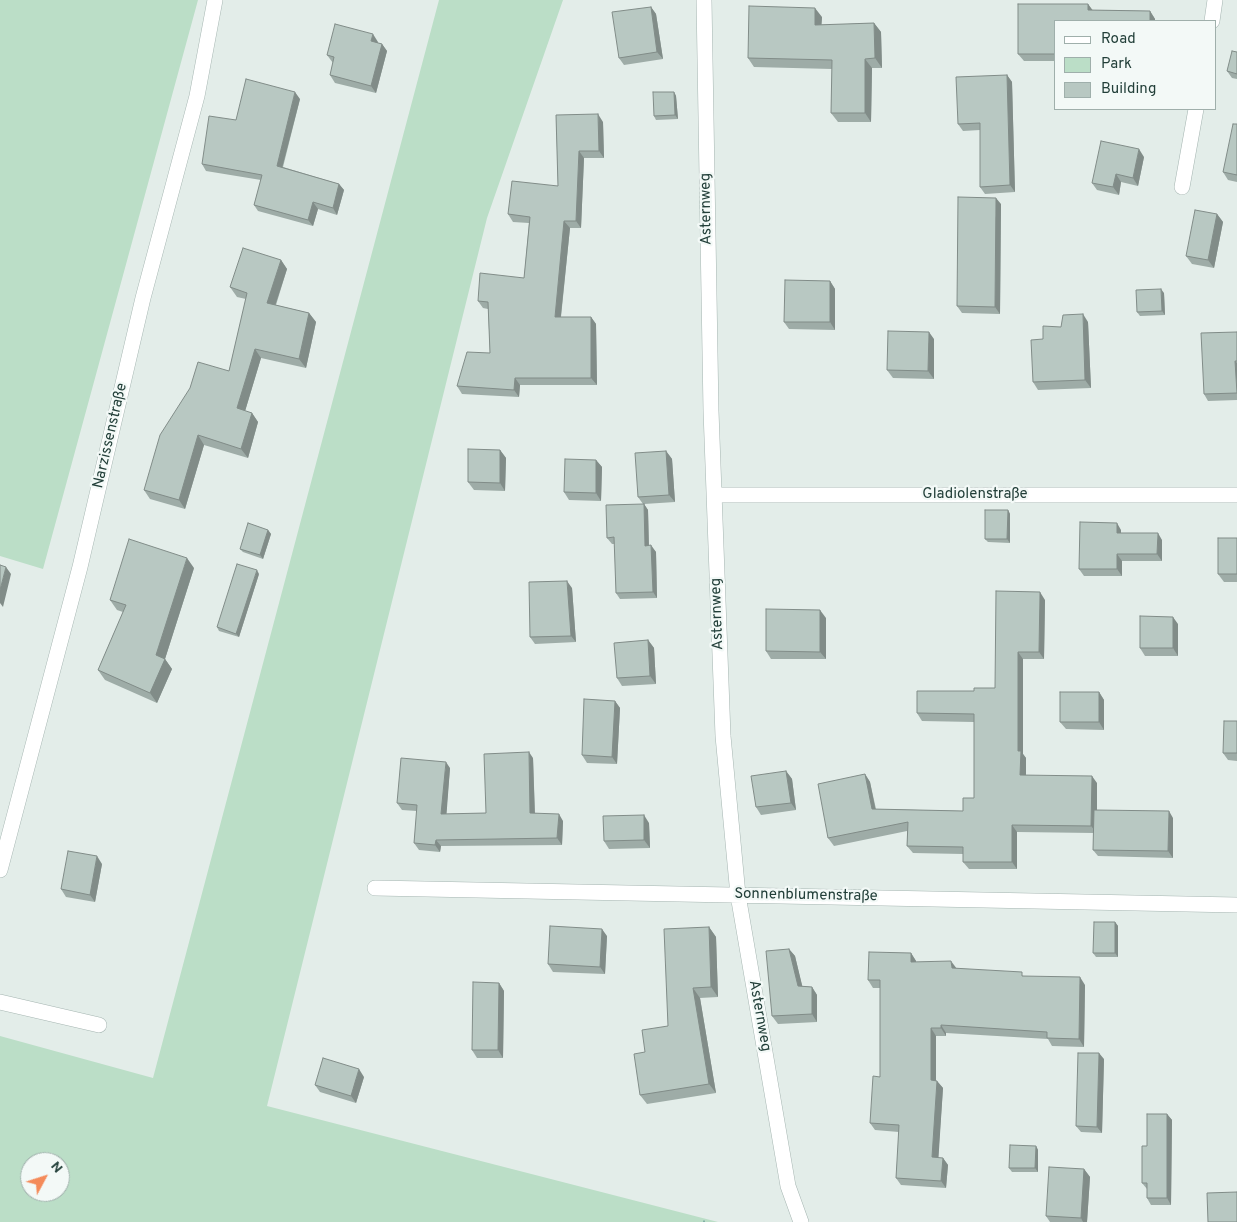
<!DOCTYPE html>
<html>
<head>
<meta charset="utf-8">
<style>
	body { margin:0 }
	#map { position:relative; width:1237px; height:1222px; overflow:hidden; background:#e3ede9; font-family:Overpass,sans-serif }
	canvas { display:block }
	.legend { position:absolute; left:1054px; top:20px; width:162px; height:90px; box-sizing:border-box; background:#f3f9f7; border:1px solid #9fafab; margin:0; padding:6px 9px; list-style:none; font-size:15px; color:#223f39 }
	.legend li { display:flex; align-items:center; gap:10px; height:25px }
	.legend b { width:25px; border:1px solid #9fafab }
	.north { position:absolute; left:20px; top:1152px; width:50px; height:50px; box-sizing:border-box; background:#f3f9f7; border:1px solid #9fafab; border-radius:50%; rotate:50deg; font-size:14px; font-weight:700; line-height:20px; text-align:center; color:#223f39 }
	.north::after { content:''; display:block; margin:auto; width:18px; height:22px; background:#f48b5a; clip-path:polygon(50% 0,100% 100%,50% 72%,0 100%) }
</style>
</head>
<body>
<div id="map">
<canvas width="1237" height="1222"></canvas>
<ul class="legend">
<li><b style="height:6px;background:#fff"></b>Road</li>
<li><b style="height:14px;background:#bbdec7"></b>Park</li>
<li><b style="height:14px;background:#b8c8c2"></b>Building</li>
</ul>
<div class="north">N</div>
</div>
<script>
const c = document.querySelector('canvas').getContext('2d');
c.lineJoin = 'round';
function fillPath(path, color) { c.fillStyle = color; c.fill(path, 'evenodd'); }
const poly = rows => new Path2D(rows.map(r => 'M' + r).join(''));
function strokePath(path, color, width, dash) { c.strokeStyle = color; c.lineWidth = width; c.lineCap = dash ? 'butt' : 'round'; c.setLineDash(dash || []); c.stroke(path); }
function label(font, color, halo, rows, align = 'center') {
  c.font = font + ' Overpass,sans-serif'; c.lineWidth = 4.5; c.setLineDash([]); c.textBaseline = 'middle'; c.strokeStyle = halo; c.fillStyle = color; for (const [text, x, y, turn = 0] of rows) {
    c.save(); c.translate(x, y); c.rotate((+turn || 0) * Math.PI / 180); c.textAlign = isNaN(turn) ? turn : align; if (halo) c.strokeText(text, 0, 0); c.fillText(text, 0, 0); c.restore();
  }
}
fillPath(poly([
	[0,0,198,0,43,569,0,556],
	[439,0,563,0,487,218,267,1106,718,1222,0,1222,0,1036,153,1078],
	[30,1162,60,1162,60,1192,30,1192]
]), '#bbdec7');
const minor = poly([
	[704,0,711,411,723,736,738,895,788,1186,801,1222],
	[1212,21,1215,0],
	[1182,187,1196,109],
	[714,495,1237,495],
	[0,870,80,567,143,298,197,96,215,0],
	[375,888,1237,905],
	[0,1002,99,1025]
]);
strokePath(minor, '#a5b5b1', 16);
strokePath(poly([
	[703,1222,705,1222]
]), '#83b1a6', 3, [2.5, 4]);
strokePath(minor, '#fff', 15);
fillPath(poly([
	[1018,4,1088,4,1092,10,1150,11,1155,19,1155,21,1056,21,1056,61,1024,61,1018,54],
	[651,7,656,14,663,59,624,65,619,58],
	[822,17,821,25,874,23,881,32,882,68,872,68,871,122,838,122,831,113,832,69,754,67,748,58],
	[378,42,378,43,382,44,387,51,376,93,335,83,330,75,333,63,327,55],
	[1237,52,1237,79,1232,78,1227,71],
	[1007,75,1012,82,1015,192,985,194,980,187,980,130,963,131,958,124],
	[674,92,676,96,678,119,656,120,654,116],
	[300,99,283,167,339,184,344,190,337,215,318,209,313,226,258,211,254,205,261,180,206,171,202,164,236,120],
	[556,115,603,122,604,158,584,158,581,228,570,228,561,317,591,317,596,324,597,385,520,385,519,397,462,394,457,386,490,353,488,309,483,308,478,301,524,278,529,223,513,222,508,214,558,186],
	[1237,124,1237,182,1228,180,1223,172],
	[1144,157,1138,186,1121,182,1119,195,1097,190,1092,183],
	[1001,204,1000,314,962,313,957,306],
	[1217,214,1223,222,1214,268,1192,264,1186,256],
	[281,260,287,269,276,305,309,313,316,322,306,368,261,358,245,411,252,413,258,422,248,458,204,445,185,509,150,499,144,490,229,371,246,299,237,297,230,287],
	[830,281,835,289,835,330,789,329,784,322],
	[1164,293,1165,315,1140,316,1137,312],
	[1088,322,1091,388,1038,390,1033,382,1043,339,1061,327],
	[1237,332,1237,400,1208,401,1204,394],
	[934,339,934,379,893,378,887,370],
	[500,450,506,458,505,491,474,490,468,482],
	[666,451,672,459,675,502,644,504,648,510,649,545,656,552,657,598,620,599,616,593,615,544,612,544,607,538,643,504,638,497],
	[596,460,602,467,601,501,569,500,564,492],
	[1008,510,1010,514,1010,543,988,542,985,539],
	[268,530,271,534,263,559,243,552,240,549],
	[1121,530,1121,533,1162,540,1162,561,1122,561,1122,576,1084,576,1079,569],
	[1237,538,1237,582,1224,582,1218,574],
	[194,568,165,659,172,669,157,703,105,680,98,670,123,612,117,610,110,600],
	[259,574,239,637,219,631,217,627],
	[572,588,576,642,535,644,530,637],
	[1045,600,1044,659,1023,659,1023,754,1026,758,1026,775,1097,783,1097,810,1173,818,1173,858,1098,856,1093,850,1094,833,1017,832,1017,869,969,869,963,862,963,854,913,853,907,846,907,831,834,846,828,838,865,774,870,782,876,809,963,811,974,798,974,722,922,721,917,713,974,691,995,688],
	[826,618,826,659,771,659,766,651],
	[1178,624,1178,656,1145,656,1140,648],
	[648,640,654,648,656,684,622,686,617,678],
	[1099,692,1104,700,1104,730,1066,729,1060,722],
	[615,701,620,708,617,764,587,763,582,755],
	[1237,721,1237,761,1228,760,1223,753],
	[533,758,535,813,563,821,562,845,441,846,440,852,419,850,414,843,417,811,402,810,397,803,450,768,446,814,486,813],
	[786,771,792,779,796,810,761,815,756,807],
	[649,823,650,848,609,849,604,841],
	[102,864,95,902,66,897,61,889],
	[1115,922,1118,926,1118,957,1096,957,1093,953],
	[709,927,716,937,718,997,700,998,716,1093,647,1104,640,1095,668,1026],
	[607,936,605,974,553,972,548,964],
	[789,949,795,956,802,986,812,987,817,995,817,1022,778,1024,772,1016],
	[911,953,916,961,916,962,956,968,1024,976,1085,985,1084,1047,1052,1046,1048,1039,946,1033,946,1036,936,1036,936,1081,937,1081,943,1088,938,1158,943,1158,948,1165,946,1188,901,1185,896,1178,899,1132,875,1130,870,1123,880,1077,880,988,873,988,868,980],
	[499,983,504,991,503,1058,477,1058,472,1050],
	[1104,1059,1102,1133,1081,1132,1076,1126],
	[364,1077,356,1103,320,1092,315,1085],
	[1167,1114,1172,1120,1171,1205,1151,1205,1147,1198,1147,1189,1142,1183,1147,1146],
	[1036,1146,1038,1150,1038,1172,1012,1172,1009,1168],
	[1084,1169,1090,1177,1087,1222,1050,1222,1046,1216]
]), '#9eaca7');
fillPath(poly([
	[1088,4,1094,12,1088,10],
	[651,7,656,14,663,59,657,52],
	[815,8,822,17,821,34,815,25],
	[1150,11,1155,19,1155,21,1150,21],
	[874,23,881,32,882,68,875,58],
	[373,34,378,42,376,49,371,41],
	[382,44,387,51,376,93,371,86],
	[865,59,872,68,871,122,865,113],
	[1007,75,1012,82,1015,192,1010,185],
	[295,92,300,99,281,172,277,166],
	[674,92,676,96,678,119,675,115],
	[598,114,603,122,604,158,599,151],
	[1139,149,1144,157,1138,186,1133,178],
	[579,151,584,158,581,228,576,221],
	[1116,174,1121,182,1119,195,1113,187],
	[339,184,344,190,337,215,333,208],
	[996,198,1001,204,1000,314,995,307],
	[313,202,318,209,313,226,308,220],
	[1217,214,1223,222,1214,268,1208,260],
	[564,221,570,228,560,324,555,317],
	[281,260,287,269,273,312,267,303],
	[830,281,835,289,835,330,830,322],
	[1161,289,1164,293,1165,315,1162,311],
	[309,313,316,322,306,368,299,359],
	[1083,314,1088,322,1091,388,1085,380],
	[591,317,596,324,597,385,591,378],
	[929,332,934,339,934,379,928,371],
	[255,349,261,358,243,418,237,408],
	[1235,361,1237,363,1237,394,1237,393],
	[515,378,520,385,519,397,514,390],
	[252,413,258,422,248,458,241,449],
	[198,435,204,445,185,509,179,500],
	[500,450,506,458,505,491,500,483],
	[666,451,672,459,675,502,669,495],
	[596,460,602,467,601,501,596,493],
	[644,504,648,510,649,552,645,546],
	[1008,510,1010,514,1010,543,1007,539],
	[1117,523,1121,530,1121,540,1117,533],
	[268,530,271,534,263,559,260,555],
	[1158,533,1162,540,1162,561,1157,554],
	[651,545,656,552,657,598,653,592],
	[1117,554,1122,561,1122,576,1117,569],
	[187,558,194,568,165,659,172,669,157,703,150,693,156,655],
	[6,567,11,574,3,607,0,603,0,590],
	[257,570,259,574,239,637,236,634],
	[567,581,572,588,576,642,571,636],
	[1040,592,1045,600,1044,659,1039,652],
	[820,610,826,618,826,659,820,652],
	[1173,617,1178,624,1178,656,1173,648],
	[648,640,654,648,656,684,650,676],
	[1018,652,1023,659,1023,754,1026,758,1026,782,1020,775,1018,751],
	[1099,692,1104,700,1104,730,1099,722],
	[615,701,620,708,617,764,612,757],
	[529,752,533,758,535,820,530,813],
	[446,762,450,768,446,821,441,814],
	[786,771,792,779,796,810,791,803],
	[865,774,870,782,877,817,872,809],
	[1092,776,1097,783,1097,833,1091,826],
	[1169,811,1173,818,1173,858,1168,851],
	[559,814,563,821,562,845,557,838],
	[644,815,649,823,650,848,644,840],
	[1012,825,1017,832,1017,869,1012,862],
	[436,840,441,846,440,852,435,845],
	[97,856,102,864,95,902,90,895],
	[1115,922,1118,926,1118,957,1115,953],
	[709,927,716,937,718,997,711,987],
	[602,929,607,936,605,974,600,967],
	[789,949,795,956,804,993,798,986],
	[911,953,916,961,916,970,911,962],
	[951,961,957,969,952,968],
	[1080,977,1085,985,1084,1047,1079,1039],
	[499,983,504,991,503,1058,498,1050],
	[812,987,817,995,817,1022,812,1014],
	[693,988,700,998,716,1093,709,1084],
	[941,1025,946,1033,946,1036,941,1028],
	[931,1028,936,1036,936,1088,931,1080],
	[1099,1053,1104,1059,1102,1133,1097,1127],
	[359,1069,364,1077,356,1103,351,1096],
	[937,1081,943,1088,938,1165,932,1157],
	[1167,1114,1172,1120,1171,1205,1167,1198],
	[1036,1146,1038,1150,1038,1172,1035,1168],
	[943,1158,948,1165,946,1188,941,1181],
	[1084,1169,1090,1177,1087,1222,1083,1222,1081,1218]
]), '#818c88');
const building = poly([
	[1018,4,1088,4,1088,10,1150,11,1150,21,1056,21,1056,54,1018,54,1018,4],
	[749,6,815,8,815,25,874,23,875,58,865,59,865,113,831,113,832,60,748,58,749,6],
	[651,7,657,52,619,58,612,12,651,7],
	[335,24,373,34,371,41,382,44,371,86,330,75,334,57,327,55,335,24],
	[1232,51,1237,52,1237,74,1227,71,1232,51],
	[1007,75,1010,185,980,187,980,123,958,124,956,77,1007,75],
	[246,79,295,92,277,166,339,184,333,208,313,202,308,220,254,205,262,175,202,164,209,116,236,120,246,79],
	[653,92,674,92,675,115,654,116,653,92],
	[598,114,599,151,579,151,576,221,564,221,555,317,591,317,591,378,515,378,514,390,457,386,467,352,490,353,488,302,478,301,480,273,524,278,530,217,508,214,512,181,558,186,556,115,598,114],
	[1233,124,1237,124,1237,175,1223,172,1233,124],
	[1101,141,1139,149,1133,178,1116,174,1113,187,1092,183,1101,141],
	[958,197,996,198,995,307,957,306,958,197],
	[1195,210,1217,214,1208,260,1186,256,1195,210],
	[243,248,281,260,267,303,309,313,299,359,255,349,237,408,252,413,241,449,198,435,179,500,144,490,160,435,190,388,198,362,229,371,247,293,230,287,243,248],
	[785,280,830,281,830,322,784,322,785,280],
	[1161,289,1162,311,1137,312,1136,290,1161,289],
	[1083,314,1085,380,1033,382,1031,340,1043,339,1043,326,1061,327,1063,315,1083,314],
	[888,331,929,332,928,371,887,370,888,331],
	[1237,332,1237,361,1235,361,1237,393,1204,394,1201,333,1237,332],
	[468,449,500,450,500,483,468,482,468,449],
	[666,451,669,495,638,497,635,453,666,451],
	[565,459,596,460,596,493,564,492,565,459],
	[644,504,645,546,651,545,653,592,616,593,614,537,607,538,606,505,644,504],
	[985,510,1008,510,1007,539,985,539,985,510],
	[1080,522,1117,523,1117,533,1158,533,1157,554,1117,554,1117,569,1079,569,1080,522],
	[248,523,268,530,260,555,240,549,248,523],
	[1218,538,1237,538,1237,574,1218,574,1218,538],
	[129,539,187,558,156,655,165,659,150,693,98,670,126,605,110,600,129,539],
	[237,564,257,570,236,634,217,627,237,564],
	[0,565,6,567,0,590,0,565],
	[567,581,571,636,530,637,529,582,567,581],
	[996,591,1040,592,1039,652,1018,652,1018,751,1021,751,1020,775,1092,776,1091,826,1012,825,1012,862,963,862,963,847,907,846,908,822,828,838,818,784,865,774,872,809,963,811,963,798,974,798,974,714,917,713,917,691,974,691,974,688,995,688,996,591],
	[766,609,820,610,820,652,766,651,766,609],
	[1140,616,1173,617,1173,648,1140,648,1140,616],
	[648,640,650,676,617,678,614,643,648,640],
	[1060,692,1099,692,1099,722,1060,722,1060,692],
	[584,699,615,701,612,757,582,755,584,699],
	[1224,721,1237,721,1237,753,1223,753,1224,721],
	[529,752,530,813,559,814,557,838,436,840,435,845,414,843,417,805,397,803,401,758,446,762,441,814,486,813,484,754,529,752],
	[786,771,791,803,756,807,751,776,786,771],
	[1094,810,1169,811,1168,851,1093,850,1094,810],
	[644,815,644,840,604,841,603,816,644,815],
	[68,851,97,856,90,895,61,889,68,851],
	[1094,922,1115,922,1115,953,1093,953,1094,922],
	[550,926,602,929,600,967,548,964,550,926],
	[709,927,711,987,693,988,709,1084,640,1095,634,1054,645,1052,642,1030,668,1026,664,929,709,927],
	[789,949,798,986,812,987,812,1014,772,1016,766,951,789,949],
	[869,952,911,953,911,962,951,961,952,968,1022,972,1022,976,1080,977,1079,1039,1047,1038,1047,1032,941,1025,941,1028,931,1028,931,1080,937,1081,932,1157,943,1158,941,1181,896,1178,899,1125,870,1123,873,1076,880,1077,880,980,868,980,869,952],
	[473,982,499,983,498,1050,472,1050,473,982],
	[1078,1053,1099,1053,1097,1127,1076,1126,1078,1053],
	[323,1058,359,1069,351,1096,315,1085,323,1058],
	[1147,1114,1167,1114,1167,1198,1147,1198,1147,1183,1142,1183,1142,1146,1147,1146,1147,1114],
	[1010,1145,1036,1146,1035,1168,1009,1168,1010,1145],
	[1049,1167,1084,1169,1081,1218,1046,1216,1049,1167],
	[1237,1192,1237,1222,1208,1222,1207,1193,1237,1192]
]);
fillPath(building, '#b8c8c2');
strokePath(building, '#818c88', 1);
label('15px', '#223f39', '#f3f9f7', [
	["Asternweg",707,209,-91],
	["Narzissenstraße",111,436,-77],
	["Gladiolenstraße",975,495],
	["Asternweg",718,614,-92],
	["Sonnenblumenstraße",806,896,1],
	["Asternweg",759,1016,80]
]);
</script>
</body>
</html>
